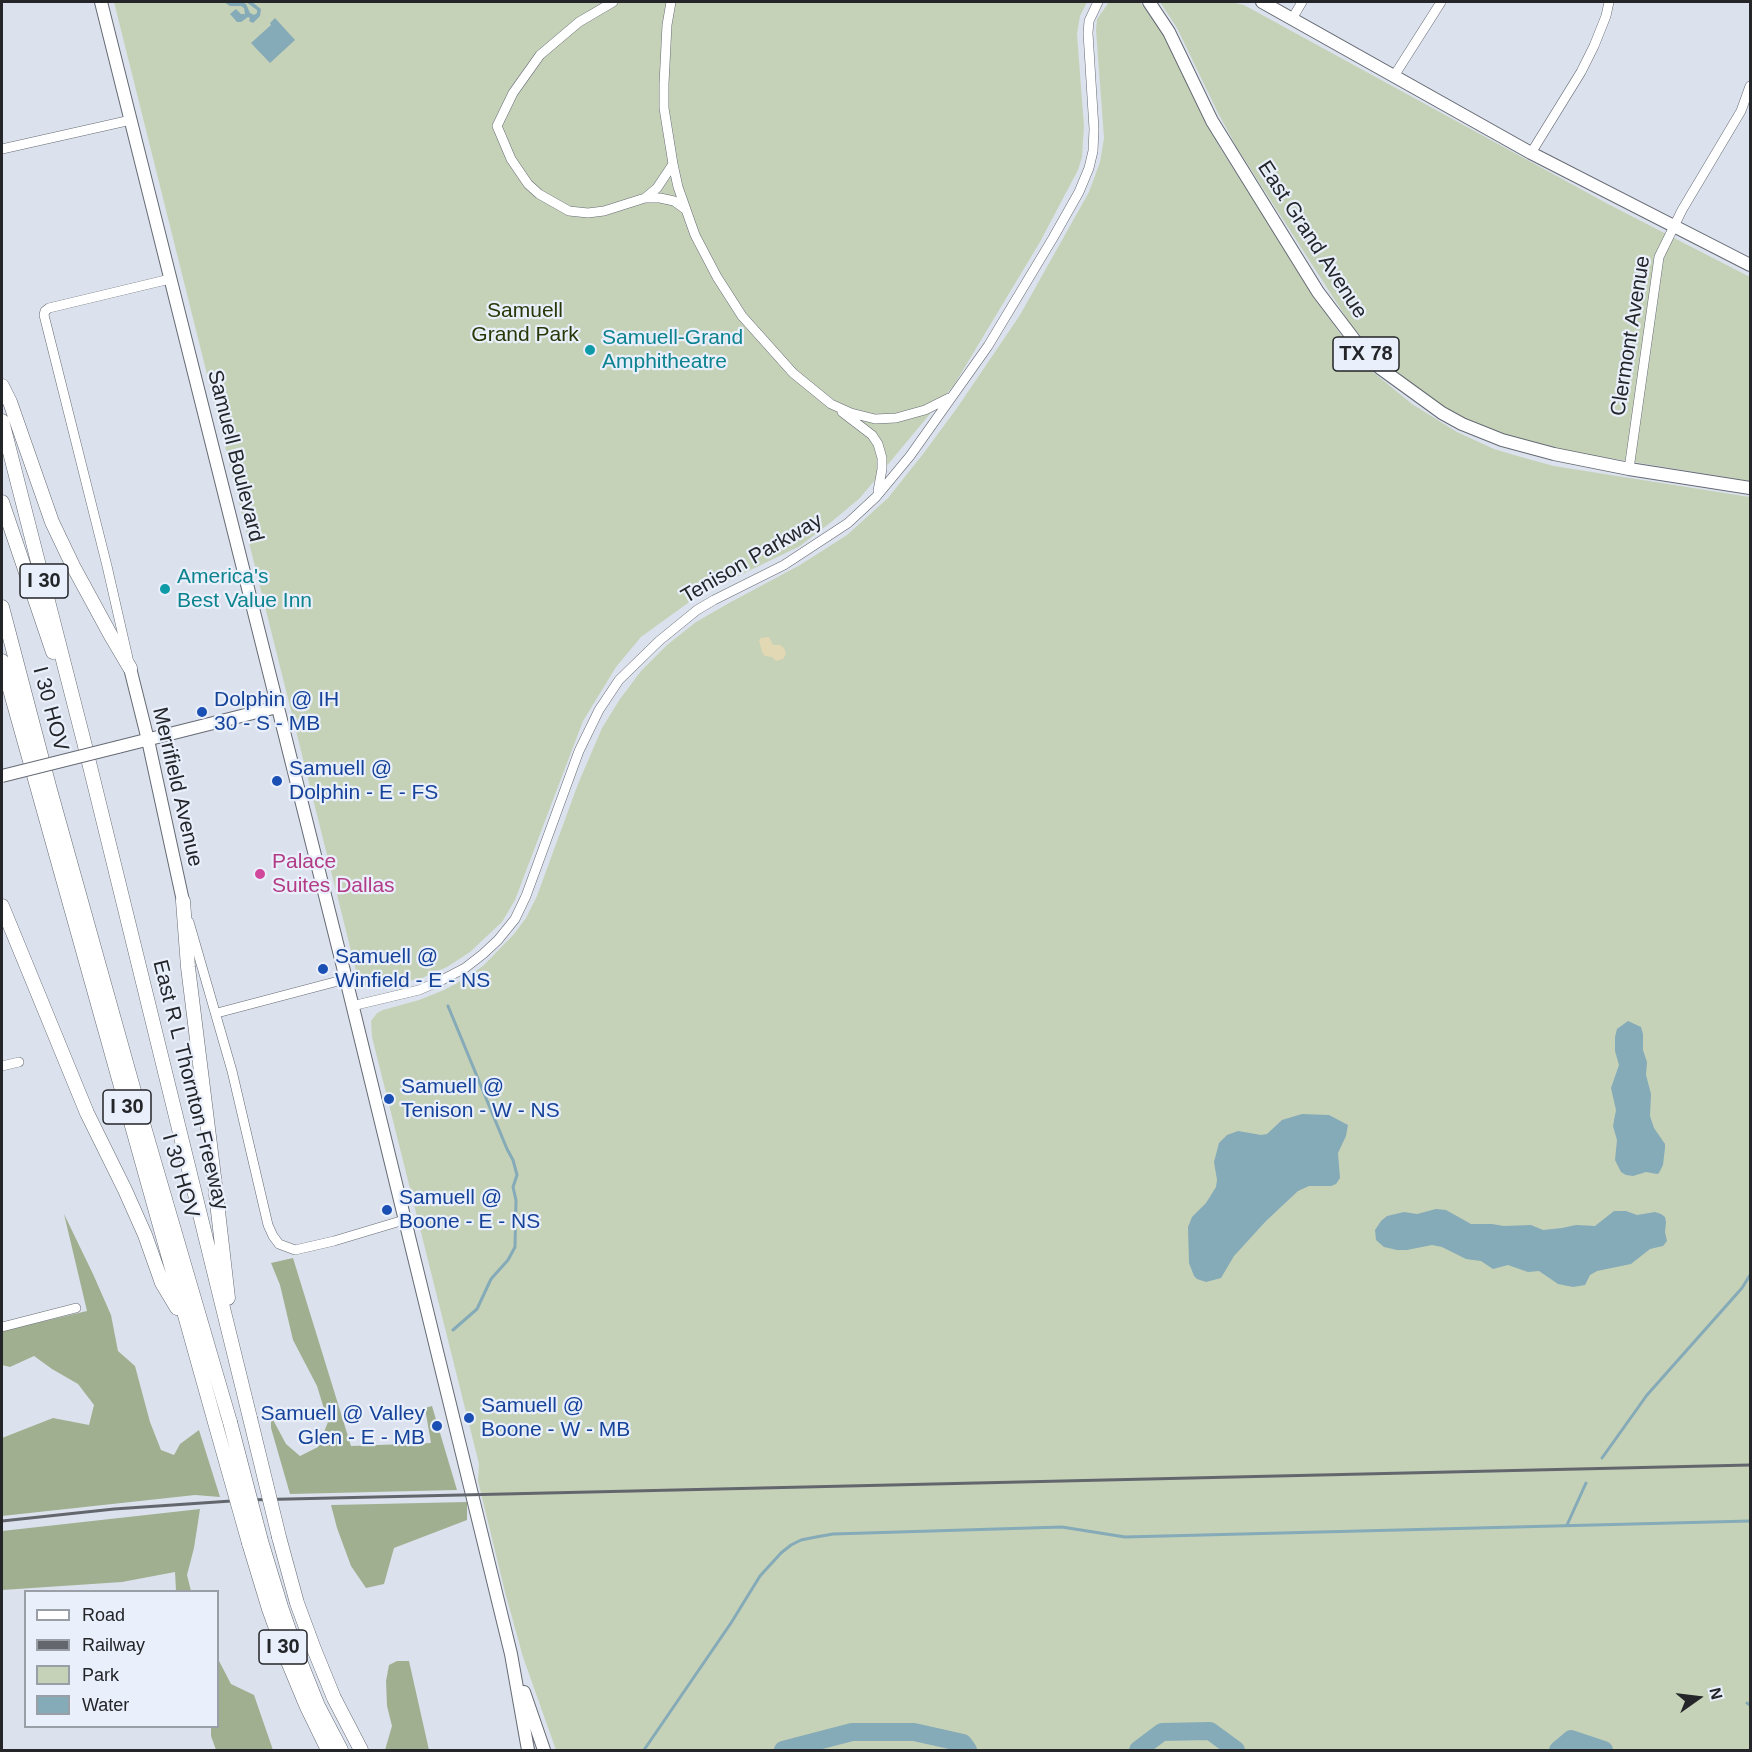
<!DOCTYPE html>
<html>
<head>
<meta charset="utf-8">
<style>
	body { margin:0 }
	#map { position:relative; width:1752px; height:1752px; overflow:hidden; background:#dce2ed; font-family:Helvetica,sans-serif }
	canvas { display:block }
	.frame { position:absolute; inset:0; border:3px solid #232529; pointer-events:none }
	.legend { position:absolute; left:24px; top:1590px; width:195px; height:138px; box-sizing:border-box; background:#e9effb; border:2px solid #9a9ea7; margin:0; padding:8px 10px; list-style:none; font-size:18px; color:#232529 }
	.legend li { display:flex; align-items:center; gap:12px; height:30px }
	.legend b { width:30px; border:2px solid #9a9ea7 }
	.north { position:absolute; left:1668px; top:1668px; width:60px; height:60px; -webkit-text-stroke:4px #e9effb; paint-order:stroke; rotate:76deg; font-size:16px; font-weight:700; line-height:24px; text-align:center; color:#232529 }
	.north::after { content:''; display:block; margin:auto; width:21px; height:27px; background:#232529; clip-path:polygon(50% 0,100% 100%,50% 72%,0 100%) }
</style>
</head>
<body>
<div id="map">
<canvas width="1752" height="1752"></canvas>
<div class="frame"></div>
<ul class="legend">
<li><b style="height:8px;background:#fff"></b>Road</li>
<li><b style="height:8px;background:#63676d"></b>Railway</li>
<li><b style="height:16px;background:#c6d2b8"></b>Park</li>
<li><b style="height:16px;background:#85aab8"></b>Water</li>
</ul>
<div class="north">N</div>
</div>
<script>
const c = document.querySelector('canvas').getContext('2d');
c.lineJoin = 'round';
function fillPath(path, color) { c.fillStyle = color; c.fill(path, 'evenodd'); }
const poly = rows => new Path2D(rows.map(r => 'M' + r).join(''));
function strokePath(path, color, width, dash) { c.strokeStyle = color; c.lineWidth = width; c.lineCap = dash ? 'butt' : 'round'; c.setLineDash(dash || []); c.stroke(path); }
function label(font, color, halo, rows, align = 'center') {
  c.font = font + ' Helvetica,sans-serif'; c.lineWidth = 4.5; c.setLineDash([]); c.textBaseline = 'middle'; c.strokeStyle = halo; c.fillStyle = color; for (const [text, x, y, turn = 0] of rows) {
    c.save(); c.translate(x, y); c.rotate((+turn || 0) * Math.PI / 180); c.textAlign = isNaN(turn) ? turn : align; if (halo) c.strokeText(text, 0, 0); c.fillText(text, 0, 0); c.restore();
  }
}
fillPath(poly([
	[114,2,1087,2,1080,16,1077,34,1084,126,1082,157,1078,170,1040,242,954,385,860,498,830,523,800,546,699,595,641,637,616,667,583,721,515,900,502,922,470,952,447,967,422,978,383,987,374,988,365,985,359,980,356,971],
	[1109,2,1140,2,1143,6,1160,28,1219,146,1313,294,1341,335,1373,372,1412,404,1457,432,1494,449,1521,457,1554,466,1750,497,1750,1750,556,1750,523,1657,505,1592,478,1481,479,1464,372,1037,371,1021,377,1013,383,1010,419,1000,444,990,468,977,484,965,514,934,526,918,537,896,578,784,602,728,620,699,641,671,667,645,696,622,729,603,800,565,847,535,888,498,923,454,957,408,1020,315,1089,192,1100,162,1104,138,1096,30,1097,19],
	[1160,2,1230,2,1244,5,1608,204,1750,277,1750,481,1535,446,1481,427,1440,405,1412,385,1375,352,1351,325,1237,148,1218,113,1177,28]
]), '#c6d2b8');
fillPath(poly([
	[64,1214,93,1274,111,1315,118,1351,135,1366,150,1422,161,1450,174,1455,180,1444,199,1430,220,1497,195,1495,2,1516,2,1438,53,1418,89,1425,94,1405,78,1384,52,1369,34,1356,10,1367,2,1365,2,1331,87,1311],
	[293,1258,351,1446,431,1443,425,1408,432,1406,457,1490,290,1494,271,1428,271,1416,286,1444,300,1456,318,1447,328,1422,317,1386,293,1340,280,1285,271,1263],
	[467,1502,467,1520,394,1548,384,1584,366,1588,351,1566,337,1528,331,1505],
	[200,1509,194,1548,187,1575,191,1591,176,1591,175,1572,122,1582,2,1590,2,1531],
	[218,1659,231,1684,254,1695,273,1750,216,1750,211,1736,211,1727,218,1726],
	[397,1661,409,1661,429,1750,385,1750,392,1726,387,1706,386,1681,389,1665]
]), '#a1af91');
fillPath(poly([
	[769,637,773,645,780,645,784,648,786,654,783,659,776,661,772,657,765,656,762,652,759,640,761,638]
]), '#e2d8b3');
fillPath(poly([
	[224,2,242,2,246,4,250,13,254,15,257,13,257,10,246,2,252,2,261,9,260,16,253,23,249,21,250,18,248,17,241,22,237,22,230,14,236,9,241,14,245,14,244,8,241,6,230,6],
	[275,18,295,40,270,63,251,43,271,25,270,23],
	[1628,1021,1641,1027,1643,1034,1643,1050,1647,1062,1646,1075,1651,1094,1650,1116,1654,1128,1665,1144,1665,1148,1663,1165,1659,1173,1657,1174,1646,1172,1633,1176,1626,1175,1621,1172,1615,1160,1617,1140,1613,1126,1616,1110,1611,1088,1619,1065,1615,1051,1615,1037,1617,1029],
	[1302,1114,1329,1115,1348,1125,1346,1136,1338,1153,1340,1178,1336,1184,1331,1186,1309,1186,1298,1191,1266,1221,1234,1256,1221,1278,1206,1282,1197,1279,1194,1276,1189,1263,1188,1227,1192,1217,1206,1203,1216,1187,1217,1180,1214,1162,1219,1143,1227,1135,1238,1131,1261,1135,1267,1134,1282,1120],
	[1436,1209,1446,1210,1471,1224,1492,1224,1504,1226,1531,1225,1543,1230,1562,1228,1576,1225,1595,1226,1614,1211,1626,1211,1637,1215,1655,1212,1661,1214,1665,1217,1666,1222,1665,1232,1667,1241,1663,1246,1650,1249,1631,1264,1597,1271,1590,1275,1585,1285,1573,1287,1558,1284,1539,1271,1528,1272,1508,1265,1493,1269,1481,1261,1466,1259,1442,1247,1432,1245,1407,1250,1397,1250,1384,1247,1376,1240,1375,1230,1381,1221,1387,1216,1404,1212,1417,1214]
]), '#85aab8');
strokePath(poly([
	[448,1006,507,1149,513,1160,517,1175,513,1187,516,1200,515,1247,508,1260,491,1279,477,1309,453,1330],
	[1602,1458,1647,1395,1742,1288,1750,1275],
	[1567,1525,1586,1483],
	[1747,1703,1750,1705],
	[644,1750,731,1623,760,1576,781,1553,791,1545,801,1540,816,1537,833,1534,1062,1527,1125,1537,1750,1521]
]), '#85aab8', 3);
strokePath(poly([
	[783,1750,852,1732,914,1732,963,1743,968,1750],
	[1138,1750,1162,1732,1210,1731,1236,1750],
	[1558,1750,1571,1739,1604,1750]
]), '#85aab8', 18);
const minor = poly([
	[613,2,579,22,540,55,513,93,497,126,511,159,528,184,539,194,569,211,588,213,604,211,645,198,660,198,674,201,685,209],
	[671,2,667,25,664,84,664,108,673,164,678,187,695,235,717,277,742,316,793,373,831,404,851,413,875,419,896,418,925,410,949,398],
	[1292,19,1302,2],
	[1394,76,1441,2],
	[2,149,131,120],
	[1531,153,1581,72,1594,46,1606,16,1609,2],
	[645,198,657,188,673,164],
	[842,412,872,435,878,444,882,458,882,469,878,491],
	[1629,469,1659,257,1682,210,1741,111,1750,86],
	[128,658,107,566,44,315,45,311,49,308,170,279],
	[189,922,232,1071,268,1225,273,1236,279,1244,295,1250,334,1241,404,1220],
	[352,1006,419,990,442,980,465,968,483,954,498,940,515,919,526,896,579,751,599,710,619,680,659,641,697,610,714,600,784,565,848,523,876,497,910,456,988,346,1053,238,1079,192,1089,168,1093,151,1094,129,1088,33,1089,21,1098,2],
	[217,1013,346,979],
	[2,1066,19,1062],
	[2,1327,76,1308]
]);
const major = poly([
	[101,2,346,979,511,1654,528,1750],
	[1149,2,1169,32,1212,121,1318,292,1362,350,1380,368,1442,413,1462,424,1502,440,1554,454,1629,469,1750,488],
	[1262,2,1531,153,1750,265],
	[130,668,148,740,183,901],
	[118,747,277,707],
	[524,1692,544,1750]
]);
const highway = poly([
	[2,386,10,402,52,522,73,566,110,634,130,668],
	[2,421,84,742,250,1418],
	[2,502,53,652],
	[2,607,50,790,144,1127,230,1422],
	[2,661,216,1426],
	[183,901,188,967,215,1185,228,1298],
	[2,906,87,1113,125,1190,145,1235,162,1283,177,1308],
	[279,1537,297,1603,314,1649,334,1698,361,1750],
	[261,1541,281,1607,298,1656,318,1706,341,1750],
	[249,1543,269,1609,287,1659,307,1707,328,1750]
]);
strokePath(minor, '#656a74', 10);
strokePath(major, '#656a74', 14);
strokePath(highway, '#656a74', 15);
strokePath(minor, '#fff', 9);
strokePath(major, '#fff', 12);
strokePath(highway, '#fff', 14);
strokePath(poly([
	[2,1521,114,1509,246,1500,1750,1465]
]), '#63676d', 3);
const majorBridge = poly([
	[2,776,118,747]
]);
const highwayBridge = poly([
	[250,1418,279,1537],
	[230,1422,261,1541],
	[216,1426,249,1543]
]);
strokePath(majorBridge, '#656a74', 14, []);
strokePath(highwayBridge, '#656a74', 15, []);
strokePath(majorBridge, '#fff', 12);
strokePath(highwayBridge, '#fff', 14);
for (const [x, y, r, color] of [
	[590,350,6,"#0f9aa8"],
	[165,589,6,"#0f9aa8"],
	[202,712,6,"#1a4fb4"],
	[277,781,6,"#1a4fb4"],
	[260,874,6,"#d1479c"],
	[323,969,6,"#1a4fb4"],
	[389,1099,6,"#1a4fb4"],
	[387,1210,6,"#1a4fb4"],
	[469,1418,6,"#1a4fb4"],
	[437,1426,6,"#1a4fb4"]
]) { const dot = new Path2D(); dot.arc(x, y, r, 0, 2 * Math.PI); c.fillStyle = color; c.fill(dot); strokePath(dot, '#e9effb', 2); }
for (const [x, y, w] of [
	[1366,354,66],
	[44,581,48],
	[127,1107,48],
	[283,1647,48]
]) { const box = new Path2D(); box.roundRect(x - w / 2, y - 17, w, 34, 4.5); c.fillStyle = '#e9effb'; c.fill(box); strokePath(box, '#232529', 1.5); }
label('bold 20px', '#232529', null, [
	["TX 78",1366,354],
	["I 30",44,581],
	["I 30",127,1107],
	["I 30",283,1647]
]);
label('21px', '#232529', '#e9effb', [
	["East Grand Avenue",1312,240,57],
	["Clermont Avenue",1631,336,-81],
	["Samuell Boulevard",235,456,76],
	["Tenison Parkway",752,559,-30],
	["I 30 HOV",50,709,75],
	["Merrifield Avenue",177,787,77],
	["East R L Thornton Freeway",190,1085,76],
	["I 30 HOV",180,1176,74]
]);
label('21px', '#273907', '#e9effb', [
	["Samuell",525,311],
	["Grand Park",525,335]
]);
label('21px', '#0d838f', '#e9effb', [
	["Samuell-Grand",602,338],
	["Amphitheatre",602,362],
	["America's",177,577],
	["Best Value Inn",177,601]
], 'left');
label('21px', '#164399', '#e9effb', [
	["Dolphin @ IH",214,700],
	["30 - S - MB",214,724],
	["Samuell @",289,769],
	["Dolphin - E - FS",289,793],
	["Samuell @",335,957],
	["Winfield - E - NS",335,981],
	["Samuell @",401,1087],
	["Tenison - W - NS",401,1111],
	["Samuell @",399,1198],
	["Boone - E - NS",399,1222],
	["Samuell @",481,1406],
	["Boone - W - MB",481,1430],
	["Samuell @ Valley",425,1414,"right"],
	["Glen - E - MB",425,1438,"right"]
], 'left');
label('21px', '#b23c85', '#e9effb', [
	["Palace",272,862],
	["Suites Dallas",272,886]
], 'left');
</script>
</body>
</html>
